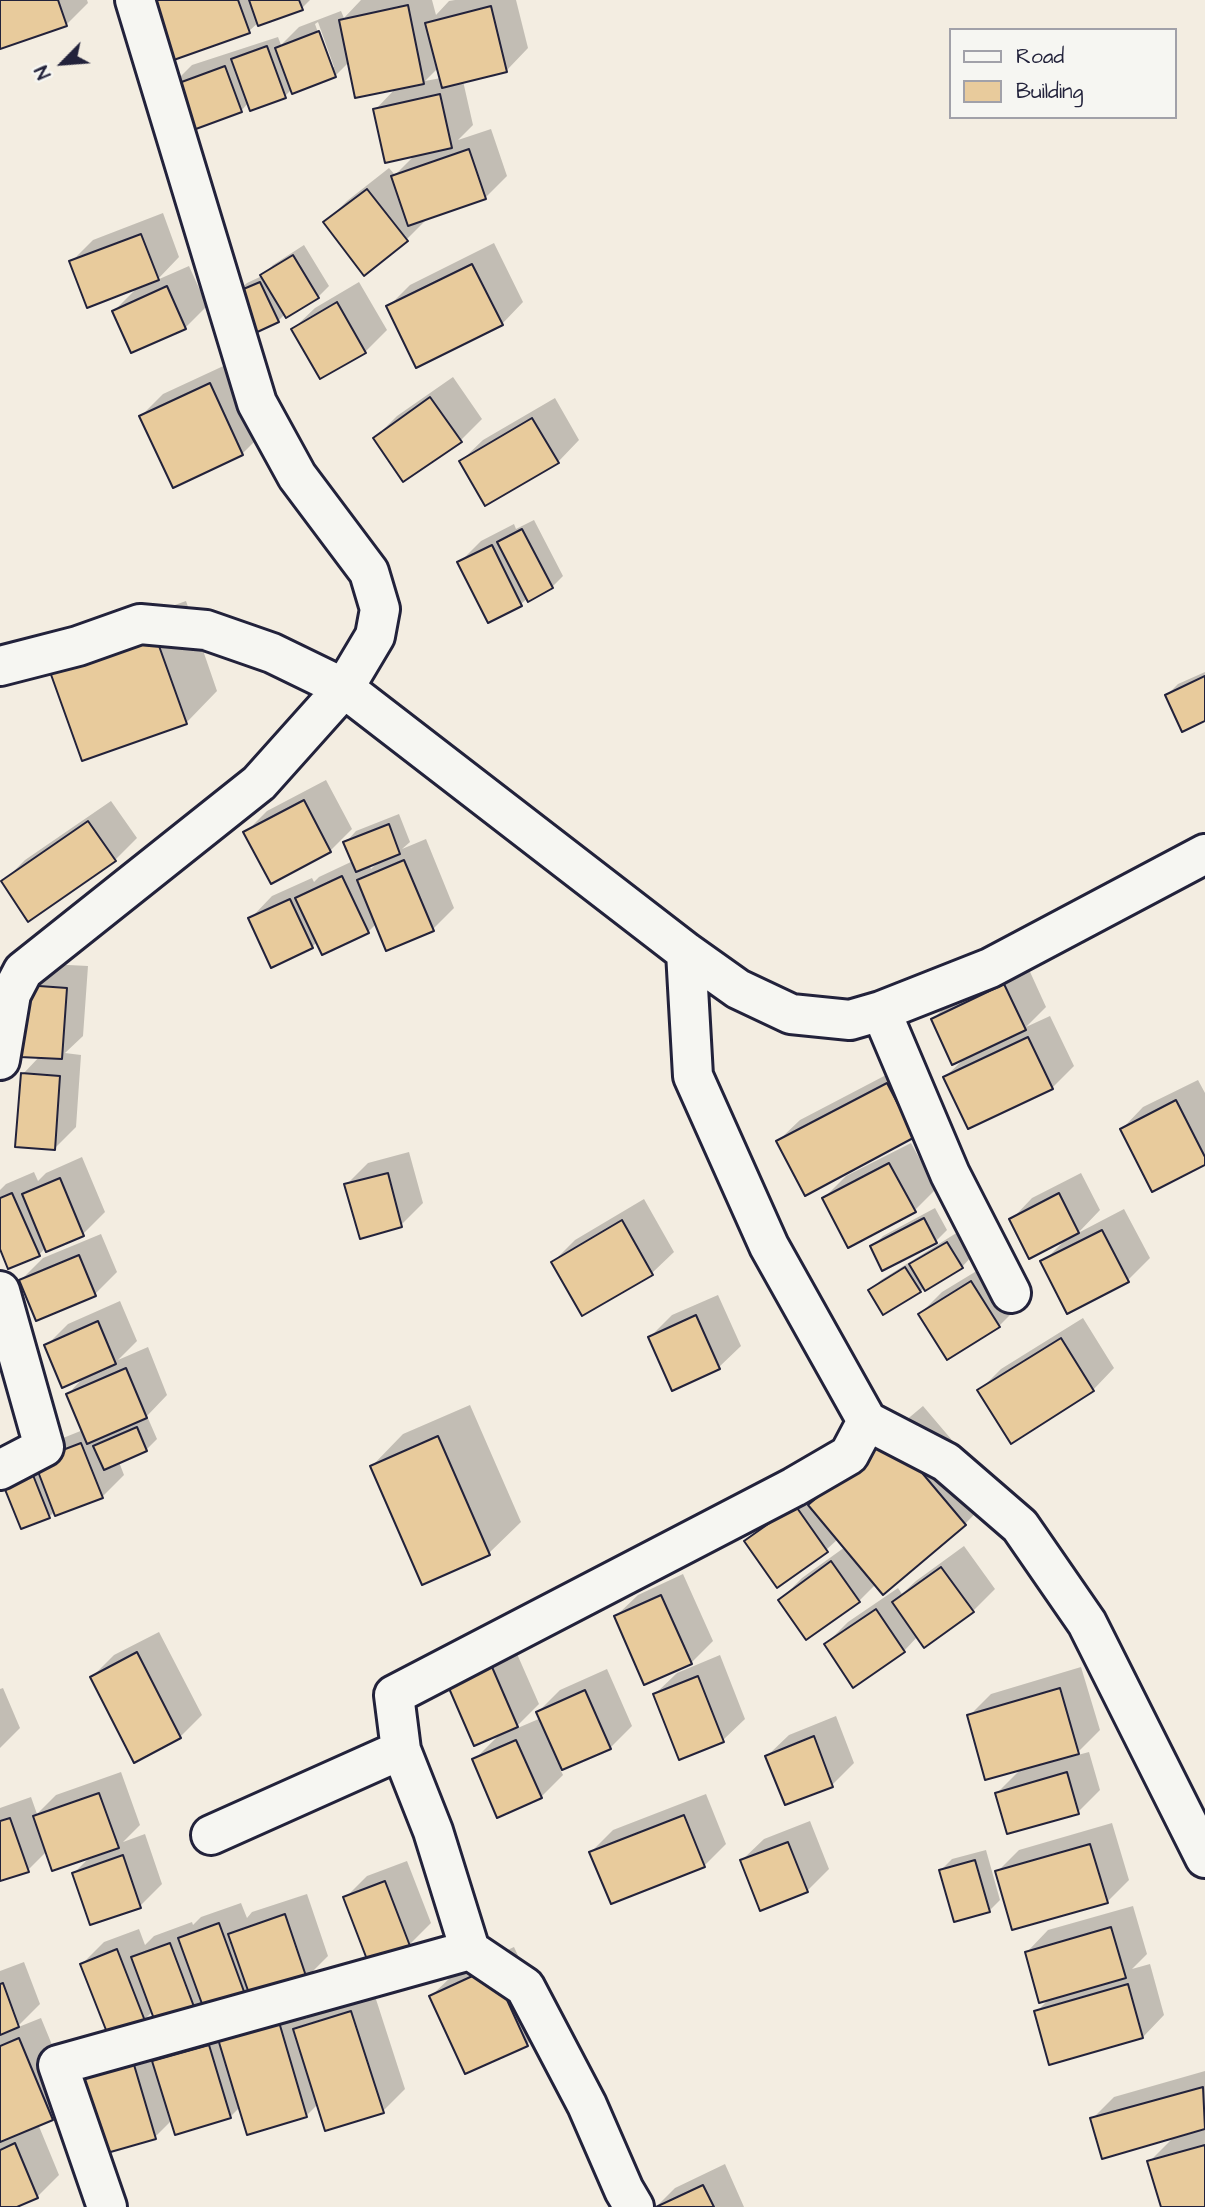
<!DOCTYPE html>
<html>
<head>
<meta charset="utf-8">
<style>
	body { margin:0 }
	#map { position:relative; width:1205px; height:2207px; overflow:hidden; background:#f3ede1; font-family:"Architects Daughter",sans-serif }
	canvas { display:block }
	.legend { position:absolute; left:949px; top:28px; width:228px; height:91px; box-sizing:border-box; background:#f6f6f2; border:2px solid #a1a1a9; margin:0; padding:9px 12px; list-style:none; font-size:21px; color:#22223b }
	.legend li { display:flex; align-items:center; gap:14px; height:35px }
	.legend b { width:35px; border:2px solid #a1a1a9 }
	.north { position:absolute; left:28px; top:28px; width:70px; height:70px; -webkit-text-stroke:5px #f6f6f2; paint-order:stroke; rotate:245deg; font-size:19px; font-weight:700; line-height:28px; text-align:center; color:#22223b }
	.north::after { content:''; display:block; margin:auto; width:24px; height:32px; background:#22223b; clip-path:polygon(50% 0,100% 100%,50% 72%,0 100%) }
</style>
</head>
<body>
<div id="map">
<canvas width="1205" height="2207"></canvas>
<ul class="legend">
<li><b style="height:9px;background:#f6f6f2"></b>Road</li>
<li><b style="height:19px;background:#e8cb9c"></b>Building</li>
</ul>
<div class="north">N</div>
</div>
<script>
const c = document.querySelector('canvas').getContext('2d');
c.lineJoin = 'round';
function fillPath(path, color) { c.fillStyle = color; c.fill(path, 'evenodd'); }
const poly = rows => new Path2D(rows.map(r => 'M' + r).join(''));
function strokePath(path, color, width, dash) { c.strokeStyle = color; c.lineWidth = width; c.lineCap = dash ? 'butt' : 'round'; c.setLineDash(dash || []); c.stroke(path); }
fillPath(poly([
	[0,0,87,0,88,3,66,25,0,47],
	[147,0,310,0,302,8,259,22,249,31,169,60],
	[361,0,432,0,436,15,449,1,455,0,516,0,528,48,507,70,463,81,473,125,458,140,491,129,507,176,485,198,428,218,406,240,325,223,347,201,389,168,395,175,415,155,375,110,396,88,350,61,335,76,292,89,285,96,251,108,249,102,241,111,170,87,192,65,278,37,281,45,299,27,341,11,344,18],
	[318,22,334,67,330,67,315,24],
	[438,68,441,78,425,81],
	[163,213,179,257,157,280,189,266,207,306,185,328,114,311,139,286,71,262,93,240],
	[494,243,523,302,502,324,388,307,410,285],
	[304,245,329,286,318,297,285,314,278,321,236,293,247,283,262,276,273,265],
	[359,282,387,330,365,352,293,329,315,308],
	[232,362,264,432,242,454,141,416,163,394],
	[453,377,482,419,460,441,375,438,397,416],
	[555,398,579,440,558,462,461,461,483,440],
	[534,520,563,576,552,587,528,598,521,604,489,621,459,563,481,541,514,524,516,529],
	[186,601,217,691,186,723,83,638],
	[1205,672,1205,719,1167,695,1178,684],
	[326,780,352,829,330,851,246,832,267,811],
	[111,801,137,838,115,860,3,882,25,860],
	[399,814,410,842,402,849,426,839,454,908,433,929,377,923,368,932,317,942,312,947,251,918,272,896,312,878,314,882,319,877,353,861,346,842,356,831],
	[380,860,371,869,369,865],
	[1026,963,1046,1007,1026,1027,1050,1016,1074,1066,1052,1088,945,1077,965,1058,933,1019,954,998],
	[49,964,88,966,83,1036,65,1053,81,1055,76,1127,54,1149,23,1074,40,1056,27,985],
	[909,1063,914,1136,778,1141,800,1120],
	[1198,1080,1205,1093,1205,1163,1122,1129,1143,1107],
	[911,1143,936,1189,914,1211,824,1198,846,1176],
	[409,1152,423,1203,401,1225,346,1185,368,1163],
	[82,1157,105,1212,83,1234,46,1247,39,1255,0,1245,0,1190,6,1184,34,1172,38,1181,46,1173],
	[1081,1173,1100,1210,1078,1233,1124,1209,1150,1258,1128,1280,1068,1311,1043,1262,1065,1240,1011,1220,1032,1198],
	[644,1199,674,1252,652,1273,553,1262,575,1240],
	[935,1208,947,1230,936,1241,872,1247,883,1236],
	[958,1232,972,1256,962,1267,920,1291,870,1290,881,1280],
	[101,1234,117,1272,95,1294,21,1280,43,1258],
	[993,1261,1021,1304,999,1326,920,1314,942,1292],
	[718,1295,741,1346,719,1367,673,1388,650,1337,672,1315],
	[120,1301,137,1341,118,1360,148,1347,167,1395,147,1416,157,1439,146,1450,119,1462,124,1475,102,1497,55,1511,49,1517,3,1477,58,1440,83,1430,68,1394,86,1375,46,1346,68,1324],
	[1083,1318,1114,1368,1093,1390,980,1390,1001,1369],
	[470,1405,521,1522,489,1553,423,1583,372,1466,403,1434],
	[923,1406,996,1492,965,1524,876,1584,859,1601,780,1600,802,1578,845,1547,838,1539,826,1550,746,1542,768,1520,818,1485,823,1493,842,1474],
	[897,1429,899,1432,841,1476],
	[964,1546,995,1589,973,1611,918,1636,904,1651,826,1644,848,1622,898,1588,902,1594,916,1581],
	[683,1574,713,1641,691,1663,616,1616,638,1595],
	[159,1632,202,1715,180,1737,92,1677,114,1655],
	[514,1647,539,1704,513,1730,541,1718,538,1712,560,1690,607,1669,632,1726,610,1748,560,1769,563,1775,541,1797,474,1760,501,1733,450,1687],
	[720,1655,745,1719,723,1740,655,1694,677,1673],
	[1081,1667,1100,1730,1074,1756,1089,1752,1100,1790,1078,1812,997,1793,1022,1768,969,1716,991,1694],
	[3,1688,20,1728,0,1748,0,1689],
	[836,1716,854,1763,832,1785,786,1803,767,1756,789,1735],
	[121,1772,140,1825,123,1842,145,1834,162,1884,140,1906,74,1873,91,1856,47,1851,28,1870,0,1880,0,1808,31,1797,37,1814,56,1795],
	[706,1794,726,1844,704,1866,591,1852,613,1830],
	[810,1821,829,1869,807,1891,742,1860,764,1839],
	[1112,1823,1129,1880,1107,1902,997,1872,1019,1850],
	[986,1850,1000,1900,989,1911,941,1870,952,1859],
	[407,1861,431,1923,409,1945,345,1898,367,1876],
	[307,1894,328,1956,306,1978,245,1995,203,2002,195,2011,153,2011,144,2020,82,1964,104,1942,139,1929,145,1945,154,1936,192,1922,193,1925,201,1917,241,1903,247,1918,252,1912],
	[1133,1906,1147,1954,1132,1969,1150,1964,1164,2015,1143,2037,1036,2012,1050,1998,1027,1952,1048,1930],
	[514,1947,549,2023,527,2044,465,2072,431,1996,453,1975],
	[24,1962,40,2004,16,2028,41,2018,73,2096,52,2118,38,2124,59,2175,37,2197,12,2207,0,2207,0,1971],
	[373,1990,405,2089,383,2111,318,2104,306,2116,240,2107,230,2117,172,2120,155,2137,78,2075,301,2001,306,2019,317,2008],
	[1205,2071,1205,2207,1163,2207,1149,2162,1175,2136,1092,2119,1114,2097],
	[725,2164,744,2207,656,2207,675,2188]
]), '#0003');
const building = poly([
	[0,0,58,0,67,26,0,49,0,0],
	[146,0,238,0,250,33,168,62,146,0],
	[249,0,299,0,303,10,258,26,249,0],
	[408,5,424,84,355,98,339,20,408,5],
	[491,6,507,72,442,88,425,23,491,6],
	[319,31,336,77,292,94,275,48,319,31],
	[267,46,286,98,250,111,231,59,267,46],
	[225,66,242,112,185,133,168,87,225,66],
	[440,94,452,148,385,163,373,109,440,94],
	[469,149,486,199,408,226,391,176,469,149],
	[367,189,408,241,364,276,323,222,367,189],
	[141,234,159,280,87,308,69,261,141,234],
	[293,255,319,298,286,318,260,275,293,255],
	[472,264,503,325,416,368,386,306,472,264],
	[260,282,279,322,253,334,234,293,260,282],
	[167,286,186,329,131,353,112,311,167,286],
	[337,302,366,353,320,379,291,329,337,302],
	[210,383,243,455,173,488,139,416,210,383],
	[430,397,462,442,403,482,373,438,430,397],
	[532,418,559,463,485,506,459,461,532,418],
	[522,529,553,588,528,602,497,542,522,529],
	[492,545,522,606,488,623,457,562,492,545],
	[154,632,187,724,82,761,49,669,154,632],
	[1205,676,1205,721,1182,732,1165,695,1205,676],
	[304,800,331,852,271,884,243,832,304,800],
	[88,821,116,861,28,922,1,881,88,821],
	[389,824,400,854,356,872,343,842,389,824],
	[404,860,434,931,386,951,357,880,404,860],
	[342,876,369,933,322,955,295,898,342,876],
	[290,899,313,948,271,968,248,918,290,899],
	[1004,984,1026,1030,952,1065,931,1019,1004,984],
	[25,985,67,988,62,1059,20,1057,25,985],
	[1028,1037,1053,1089,968,1129,943,1077,1028,1037],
	[21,1073,60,1076,55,1150,15,1147,21,1073],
	[887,1083,915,1137,805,1196,776,1141,887,1083],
	[1176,1100,1205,1157,1205,1165,1152,1192,1120,1129,1176,1100],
	[889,1163,916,1212,848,1248,822,1198,889,1163],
	[388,1173,402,1227,360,1239,344,1184,388,1173],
	[60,1178,84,1236,46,1252,22,1194,60,1178],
	[12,1193,40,1256,8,1269,0,1249,0,1198,12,1193],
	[1059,1193,1079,1233,1029,1259,1009,1219,1059,1193],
	[924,1218,937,1243,882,1271,870,1246,924,1218],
	[622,1220,653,1275,582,1316,551,1262,622,1220],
	[1102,1230,1129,1282,1067,1314,1040,1261,1102,1230],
	[947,1242,963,1268,925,1291,909,1264,947,1242],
	[79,1255,96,1296,36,1321,19,1280,79,1255],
	[905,1267,921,1292,883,1315,868,1290,905,1267],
	[971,1281,1000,1327,947,1360,918,1314,971,1281],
	[696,1315,720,1369,672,1391,648,1337,696,1315],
	[98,1321,116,1364,62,1388,44,1345,98,1321],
	[1061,1338,1094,1391,1011,1444,977,1390,1061,1338],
	[126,1368,147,1418,87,1444,66,1394,126,1368],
	[137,1427,147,1451,104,1470,93,1446,137,1427],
	[438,1436,490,1555,422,1585,370,1466,438,1436],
	[891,1436,966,1525,883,1595,808,1505,891,1436],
	[81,1443,103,1498,55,1516,34,1461,81,1443],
	[29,1465,50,1518,21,1529,0,1477,29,1465],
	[795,1505,828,1552,777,1588,744,1541,795,1505],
	[831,1561,860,1602,806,1640,778,1600,831,1561],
	[941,1567,974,1612,924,1648,892,1602,941,1567],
	[661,1595,692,1664,644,1685,614,1616,661,1595],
	[876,1609,905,1652,853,1688,824,1644,876,1609],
	[137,1652,181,1738,134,1763,90,1677,137,1652],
	[492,1667,518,1727,474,1746,448,1686,492,1667],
	[698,1676,724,1742,679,1760,653,1694,698,1676],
	[1060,1688,1079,1754,985,1780,967,1715,1060,1688],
	[585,1690,611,1749,562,1770,536,1712,585,1690],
	[814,1736,833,1787,785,1805,765,1756,814,1736],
	[516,1740,542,1798,497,1818,472,1759,516,1740],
	[1067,1772,1079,1814,1007,1834,995,1793,1067,1772],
	[99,1793,119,1848,52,1871,33,1816,99,1793],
	[684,1815,705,1867,611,1904,589,1852,684,1815],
	[10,1818,29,1872,0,1881,0,1821,10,1818],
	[788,1842,808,1892,760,1911,740,1860,788,1842],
	[1090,1844,1108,1903,1012,1930,995,1871,1090,1844],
	[123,1855,141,1908,90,1925,72,1873,123,1855],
	[975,1860,990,1912,954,1922,939,1870,975,1860],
	[385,1881,410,1946,368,1962,343,1897,385,1881],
	[285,1914,307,1979,251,1999,228,1934,285,1914],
	[219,1923,246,1997,205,2012,178,1938,219,1923],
	[1111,1927,1126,1978,1039,2003,1025,1952,1111,1927],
	[170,1943,196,2012,157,2027,131,1957,170,1943],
	[117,1949,145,2021,108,2035,80,1964,117,1949],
	[492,1967,528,2046,465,2074,429,1996,492,1967],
	[3,1983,19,2027,0,2035,0,1984,3,1983],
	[1128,1984,1143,2038,1049,2065,1034,2011,1128,1984],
	[351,2011,384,2113,325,2131,293,2029,351,2011],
	[279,2022,307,2117,247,2135,218,2039,279,2022],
	[19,2038,53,2120,0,2142,0,2046,19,2038],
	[209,2045,231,2118,175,2135,152,2061,209,2045],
	[132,2058,156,2139,100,2155,76,2075,132,2058],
	[1203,2087,1205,2129,1102,2159,1090,2118,1203,2087],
	[15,2143,38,2198,17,2207,0,2207,0,2150,15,2143],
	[1205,2145,1205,2207,1161,2207,1147,2161,1205,2145],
	[703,2185,714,2207,656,2207,703,2185]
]);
fillPath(building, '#e8cb9c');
strokePath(building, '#22223b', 2);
const street = poly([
	[0,666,78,646,140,624,206,630,272,653,344,688,686,952,738,989,791,1014,850,1020,881,1011,990,968,1205,854],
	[881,1011,950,1174,1011,1293],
	[0,1060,11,994,23,971,259,783,344,688,375,636,380,609,369,572,297,476,257,403,135,0],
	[0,1291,44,1447,0,1470],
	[867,1421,946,1462,1020,1526,1087,1623,1205,1858],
	[211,1835,401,1750],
	[470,1950,525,1987,587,2105,624,2190,634,2207],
	[107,2207,58,2065,470,1950,433,1831,401,1750,394,1695,794,1487,849,1455,867,1421,769,1246,693,1076,686,952]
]);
strokePath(street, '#22223b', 44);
strokePath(street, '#f6f6f2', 38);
</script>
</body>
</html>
